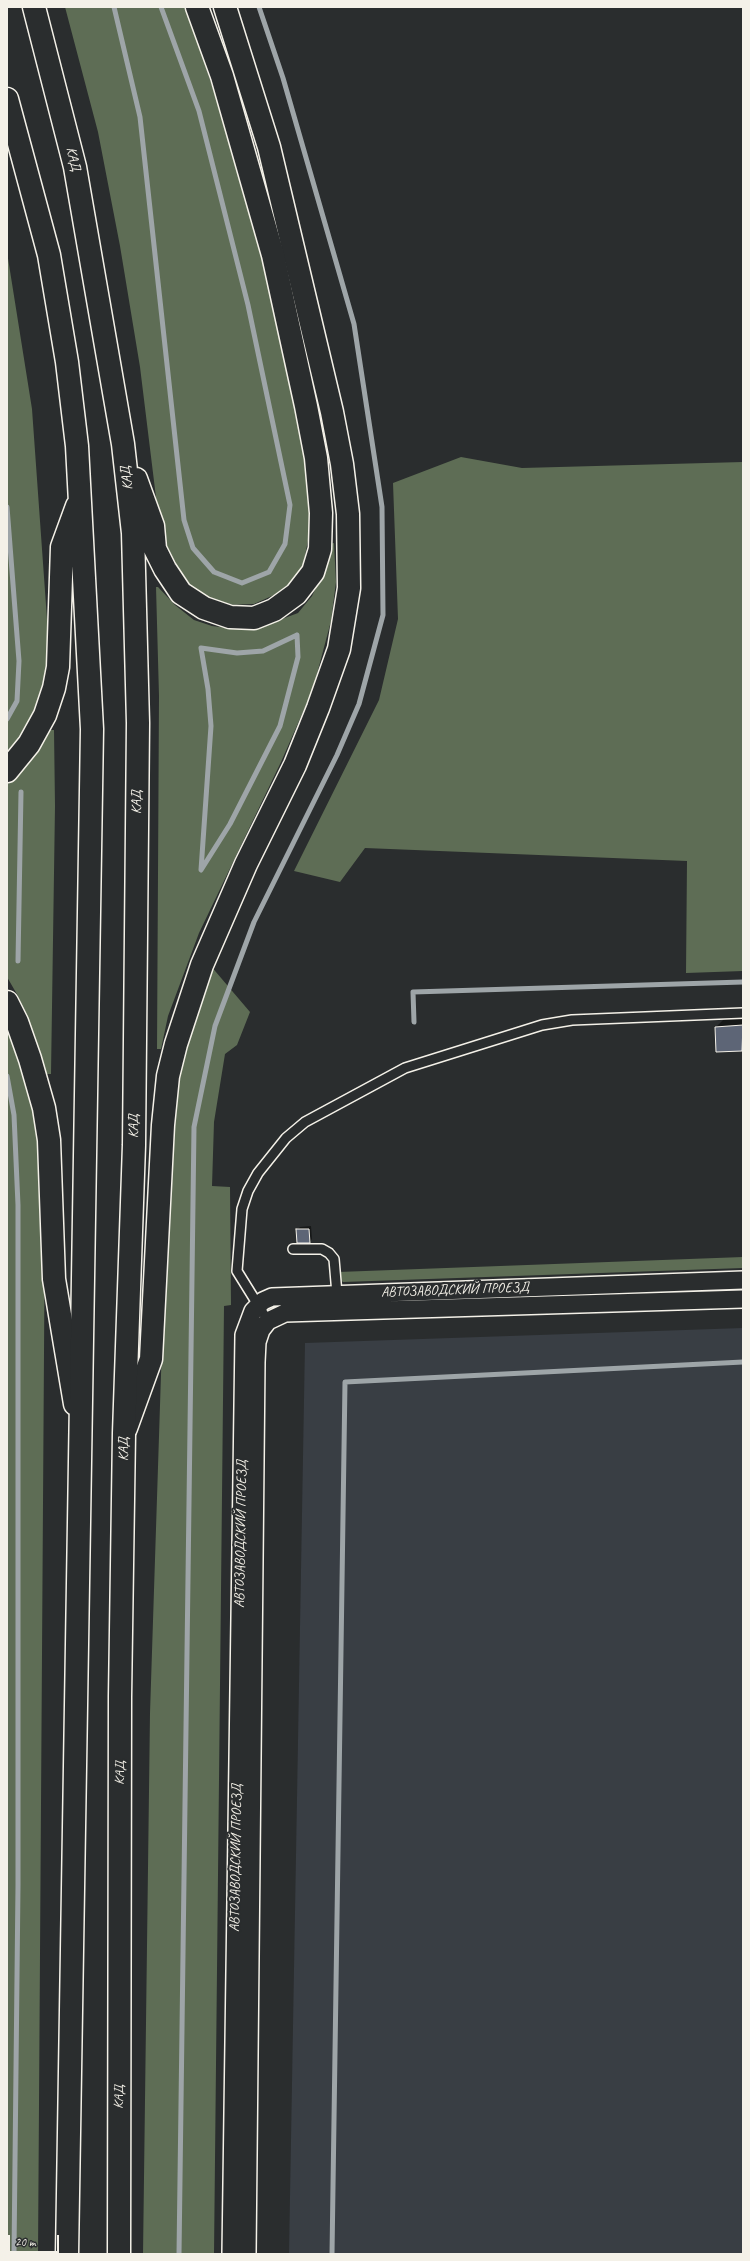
<!DOCTYPE html>
<html>
<head>
<meta charset="utf-8">
<style>
	body { margin:0 }
	#map { position:relative; width:750px; height:2261px; overflow:hidden; background:#2a2d2e; font-family:Caveat,sans-serif }
	canvas { display:block }
	.frame { position:absolute; inset:0; border:8px solid #f4f1e8; pointer-events:none }
	.scale { position:absolute; left:8px; top:2235px; width:51px; height:18px; box-sizing:border-box; border:2px solid #f4f1e8; border-top:0; padding-left:5px; font-size:12px; line-height:14px; white-space:nowrap; color:#f4f1e8; -webkit-text-stroke:3px #2a2d2e; paint-order:stroke }
</style>
</head>
<body>
<div id="map">
<canvas width="750" height="2261"></canvas>
<div class="frame"></div>
<div class="scale">20 m</div>
</div>
<script>
const c = document.querySelector('canvas').getContext('2d');
c.lineJoin = 'round';
function fillPath(path, color) { c.fillStyle = color; c.fill(path, 'evenodd'); }
const poly = rows => new Path2D(rows.map(r => 'M' + r).join(''));
function strokePath(path, color, width, dash) { c.strokeStyle = color; c.lineWidth = width; c.lineCap = dash ? 'butt' : 'round'; c.setLineDash(dash || []); c.stroke(path); }
function label(font, color, halo, rows, align = 'center') {
  c.font = font + ' Caveat,sans-serif'; c.lineWidth = 4; c.setLineDash([]); c.textBaseline = 'middle'; c.strokeStyle = halo; c.fillStyle = color; for (const [text, x, y, turn = 0] of rows) {
    c.save(); c.translate(x, y); c.rotate((+turn || 0) * Math.PI / 180); c.textAlign = isNaN(turn) ? turn : align; if (halo) c.strokeText(text, 0, 0); c.fillText(text, 0, 0); c.restore();
  }
}
fillPath(poly([
	[743,1328,743,2254,289,2254,305,1343]
]), '#393e44');
fillPath(poly([
	[65,7,186,7,241,173,268,276,307,472,311,525,303,566,291,583,274,595,254,604,224,605,194,591,178,574,169,556,160,530,140,367,120,246,98,132],
	[7,252,32,409,47,619,48,666,29,728,7,751],
	[461,457,522,468,743,462,743,971,686,973,687,861,365,848,340,882,294,871,379,700,398,619,393,483],
	[334,543,336,582,331,621,313,689,281,762,199,933,168,1016,161,1049,157,1049,159,696,156,587,158,587,175,605,194,620,212,626,235,629,258,628,298,613,312,596,327,565,330,544],
	[49,730,54,730,55,806,51,1074,46,1074,18,996,7,977,7,784,18,776,39,749],
	[210,965,250,1012,237,1045,225,1054,214,1122,212,1186,230,1187,231,1305,224,1306,214,2254,143,2254,150,1713,168,1159,180,1064],
	[7,1026,27,1079,42,1156,45,1203,38,2254,7,2254],
	[743,1257,743,1268,343,1282,338,1278,338,1272]
]), '#5e6d55');
fillPath(poly([
	[743,1017,743,1048,741,1050,716,1027,725,1018],
	[311,1226,312,1239,310,1242,297,1230,300,1227]
]), '#0007');
strokePath(poly([
	[114,7,140,117,184,520,193,548,214,572,242,583,269,572,285,544,290,505,248,305,199,111,161,7],
	[7,507,19,661,17,701,7,719],
	[297,635,298,657,280,726,230,824,201,870,211,726,208,689,201,648,237,653,263,651,297,635],
	[18,961,21,792],
	[414,1022,413,992,743,982],
	[7,1076,14,1115,18,1205,18,1885,14,2254],
	[179,2254,194,1127,215,1026,254,922,337,755,359,704,383,615,382,507,354,324,283,78,259,7],
	[332,2254,345,1382,743,1362]
]), '#9ea5a8', 5);
const building = poly([
	[743,1025,742,1051,716,1052,715,1027,743,1025],
	[296,1229,309,1229,310,1243,297,1243,296,1229]
]);
fillPath(building, '#5d6576');
strokePath(building, '#f4f1e8', 1);
const service = poly([
	[293,1249,322,1249,329,1253,334,1259,337,1294],
	[268,1321,237,1271,242,1209,248,1191,258,1173,286,1138,305,1122,405,1068,542,1025,572,1020,743,1013]
]);
const minor = poly([
	[231,2254,244,1335,253,1311,263,1301,272,1297,743,1280],
	[247,2254,256,1362,257,1342,261,1330,268,1321,285,1313,743,1299]
]);
const primary = poly([
	[7,1002,17,1022,30,1059,44,1108,49,1140,54,1279,75,1404],
	[126,1428,151,1359,163,1125,168,1076,176,1044,202,965,246,864,295,765,318,708,339,649,349,588,348,514,342,464,332,412,269,147,225,7]
]);
const motorway = poly([
	[34,7,75,167,123,444,133,533,138,723,134,1145,124,1433,120,1697,119,2254],
	[7,99,49,255,67,362,77,446,92,729,67,2254],
	[136,479,153,526,155,549,165,569,181,593,204,608,230,617,254,618,274,610,296,594,313,572,320,549,321,513,316,458,306,406,273,255,222,76,197,7],
	[7,771,29,744,45,715,54,688,58,667,62,547,77,506]
]);
strokePath(service, '#f4f1e8', 12);
strokePath(minor, '#f4f1e8', 20);
strokePath(primary, '#f4f1e8', 25);
strokePath(motorway, '#f4f1e8', 25);
strokePath(service, '#2a2d2e', 9);
strokePath(minor, '#2a2d2e', 17);
strokePath(primary, '#2a2d2e', 22);
strokePath(motorway, '#2a2d2e', 22);
label('14px', '#f4f1e8', '#2a2d2e', [
	["КАД",73,159,77],
	["КАД",127,478,-96],
	["КАД",137,802,-89],
	["КАД",134,1126,-89],
	["АВТОЗАВОДСКИЙ ПРОЕЗД",455,1290,-2],
	["КАД",124,1449,-89],
	["АВТОЗАВОДСКИЙ ПРОЕЗД",241,1534,-89],
	["КАД",120,1773,-90],
	["АВТОЗАВОДСКИЙ ПРОЕЗД",236,1858,-89],
	["КАД",119,2097,-90]
]);
</script>
</body>
</html>
